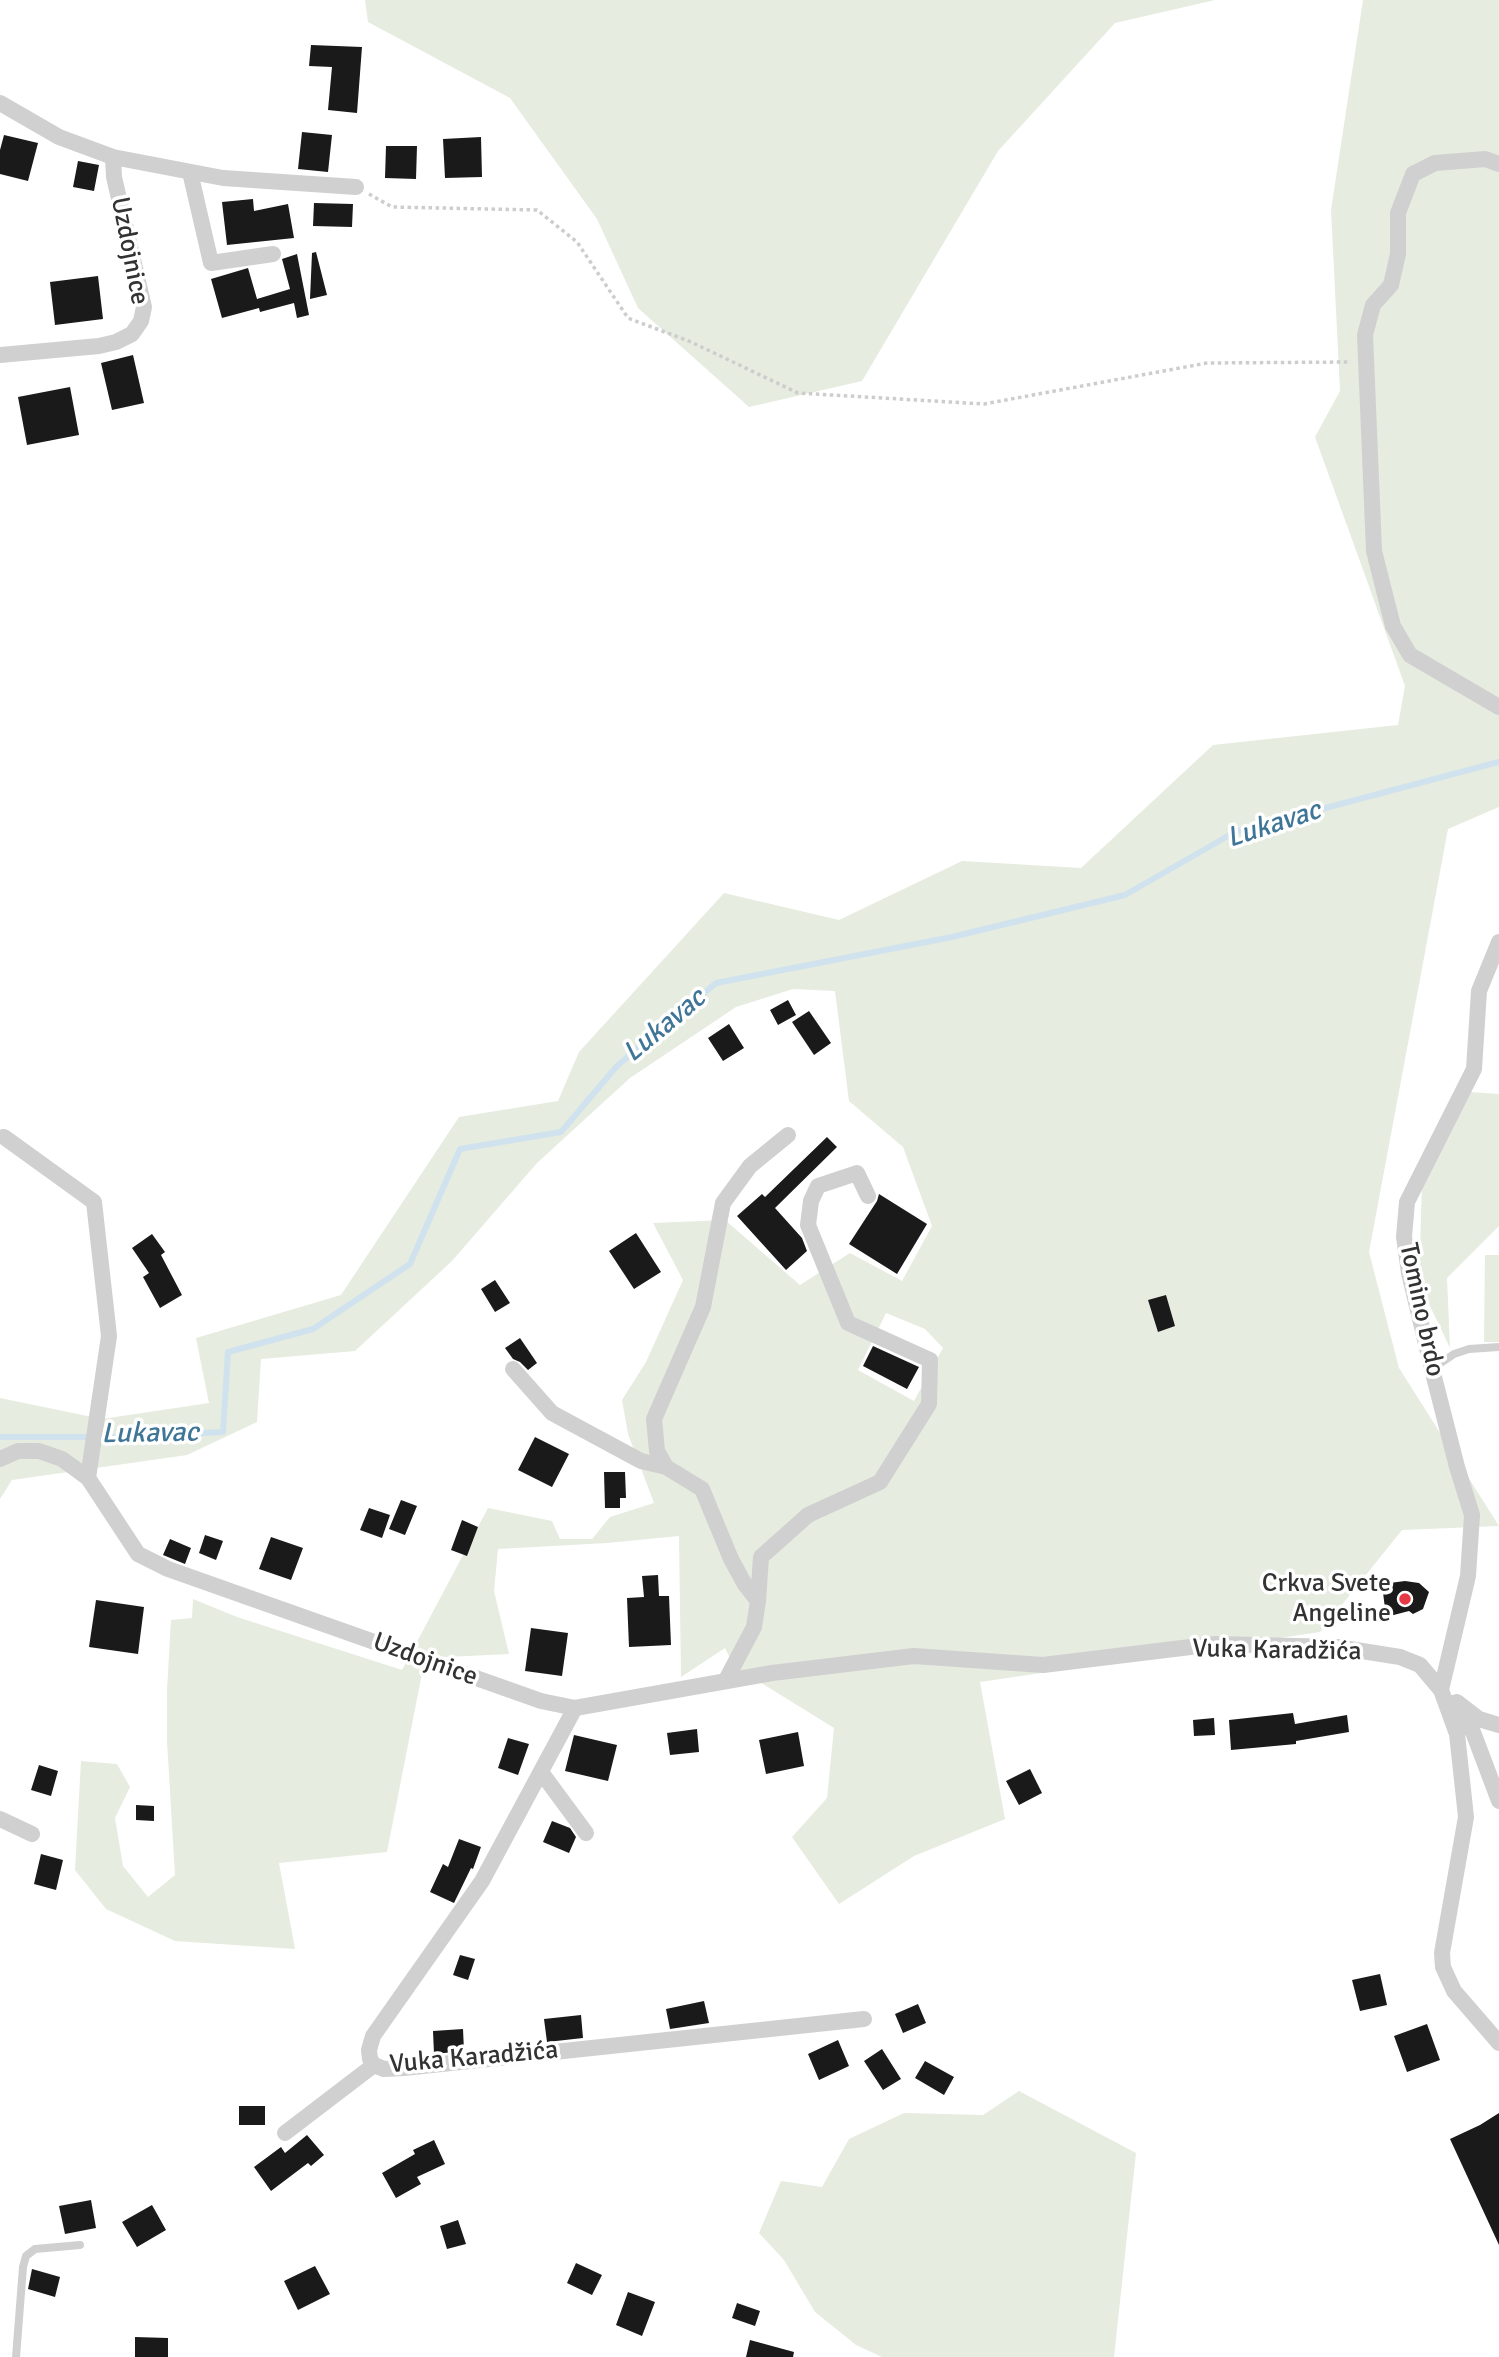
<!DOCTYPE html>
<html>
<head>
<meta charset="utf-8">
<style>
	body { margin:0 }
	canvas { display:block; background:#fff }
</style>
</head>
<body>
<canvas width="1499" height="2357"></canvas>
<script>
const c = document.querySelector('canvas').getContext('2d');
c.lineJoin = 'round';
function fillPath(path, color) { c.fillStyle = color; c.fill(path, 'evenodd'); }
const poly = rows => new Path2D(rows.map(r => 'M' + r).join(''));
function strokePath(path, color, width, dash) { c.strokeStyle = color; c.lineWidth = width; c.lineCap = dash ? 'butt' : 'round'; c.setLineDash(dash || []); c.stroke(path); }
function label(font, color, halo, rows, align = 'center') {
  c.font = font + ' Signika,sans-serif'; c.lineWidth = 7; c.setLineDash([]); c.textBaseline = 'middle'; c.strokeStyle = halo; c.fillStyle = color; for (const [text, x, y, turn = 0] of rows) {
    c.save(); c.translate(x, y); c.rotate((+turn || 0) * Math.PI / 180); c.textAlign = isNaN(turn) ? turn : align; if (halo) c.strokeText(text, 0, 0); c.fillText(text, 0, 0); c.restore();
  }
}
fillPath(poly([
	[365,0,1215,0,1115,23,998,151,862,381,749,407,638,308,597,219,510,98,368,22],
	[1363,0,1499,0,1499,807,1448,829,1369,1252,1399,1368,1499,1526,1402,1530,1320,1632,980,1682,1005,1819,914,1856,839,1904,792,1837,827,1798,834,1728,734,1666,725,1648,681,1677,679,1536,607,1543,498,1549,494,1591,509,1654,425,1658,387,1852,279,1863,295,1949,175,1941,106,1909,75,1870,81,1761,117,1764,130,1787,115,1818,123,1866,148,1897,175,1875,167,1741,167,1690,171,1620,192,1618,193,1599,237,1617,402,1670,488,1508,552,1521,560,1539,592,1539,610,1517,654,1503,628,1434,622,1400,646,1362,683,1280,653,1223,725,1220,800,1285,850,1253,902,1281,932,1226,903,1147,849,1101,835,991,793,989,736,1007,630,1078,537,1163,452,1261,355,1351,261,1359,257,1422,187,1455,12,1480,0,1499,0,1398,102,1419,209,1403,196,1338,341,1295,459,1117,558,1101,579,1052,724,893,839,920,962,861,1081,868,1213,745,1398,725,1405,686,1315,437,1340,391,1331,210],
	[886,1313,925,1329,943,1348,914,1401,858,1370],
	[1470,1092,1499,1094,1499,1226,1447,1278,1450,1348,1419,1283,1422,1182],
	[1485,1255,1499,1255,1499,1342,1484,1342],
	[1019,2091,1136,2153,1114,2357,882,2357,856,2345,815,2312,784,2260,759,2233,781,2181,822,2187,849,2139,904,2113,983,2115]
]), '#e6ecdf');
strokePath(poly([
	[0,1437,123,1437,223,1432,228,1352,313,1329,410,1264,460,1149,561,1132,617,1066,716,983,952,937,1125,895,1235,832,1499,762]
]), '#cfe2ee', 6);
fillPath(poly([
	[311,45,362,47,357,113,328,110,332,67,309,66],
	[302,132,332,135,328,172,298,169],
	[4,135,38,143,28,181,0,174,0,150],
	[481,137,482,177,445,178,443,139],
	[386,146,417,146,416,179,385,178],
	[78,161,99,165,94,191,73,187],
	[253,199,254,211,288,204,294,238,227,245,222,202],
	[314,203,353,204,352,227,313,226],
	[316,252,327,295,310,299,312,253],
	[297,254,309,315,297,318,294,303,260,312,259,308,222,318,211,279,248,268,257,299,290,289,282,259],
	[98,276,103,319,55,325,50,282],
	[133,355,144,403,112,410,101,363],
	[70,387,79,435,27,445,18,397],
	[788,1000,796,1015,778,1025,770,1010],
	[809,1011,831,1043,814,1055,792,1022],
	[729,1024,744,1048,723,1061,708,1038],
	[827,1137,837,1147,775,1208,802,1238,807,1251,786,1270,737,1216,762,1194,765,1197],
	[879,1194,927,1224,897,1274,849,1244,877,1201],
	[636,1233,661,1272,634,1289,609,1251],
	[152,1234,165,1252,161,1255,182,1295,160,1308,143,1277,149,1273,132,1248],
	[495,1280,510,1303,495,1312,481,1289],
	[1166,1295,1175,1326,1158,1332,1148,1300],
	[520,1338,537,1363,528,1370,520,1362,513,1359,505,1348],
	[873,1346,919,1367,907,1389,863,1366],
	[535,1437,569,1454,552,1487,518,1470],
	[604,1472,625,1472,626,1498,620,1498,620,1508,605,1508],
	[401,1500,417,1506,405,1535,389,1529],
	[369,1508,390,1515,382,1538,360,1530],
	[462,1520,478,1527,467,1556,451,1550],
	[205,1535,223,1541,216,1560,199,1553],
	[271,1537,303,1548,291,1580,259,1569],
	[170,1539,191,1548,185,1564,163,1555],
	[658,1575,659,1596,669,1596,671,1645,629,1647,627,1598,644,1597,642,1576],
	[1405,1581,1419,1583,1429,1592,1423,1609,1413,1614,1409,1611,1386,1617,1382,1584],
	[96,1600,144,1607,138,1654,89,1647],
	[531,1628,568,1633,562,1676,525,1671],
	[1293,1713,1295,1724,1347,1715,1349,1732,1296,1741,1296,1744,1231,1750,1229,1720],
	[1214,1718,1215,1735,1194,1736,1193,1720],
	[697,1729,699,1752,670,1755,667,1733],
	[798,1732,804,1766,766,1774,759,1740],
	[574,1735,617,1745,608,1781,565,1771],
	[508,1738,529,1744,518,1775,498,1768],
	[39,1765,58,1771,51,1796,31,1790],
	[1030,1769,1042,1793,1019,1805,1006,1781],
	[136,1805,154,1806,154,1821,136,1820],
	[552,1821,570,1828,576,1837,569,1853,543,1842],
	[459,1839,481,1847,473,1869,471,1868,454,1903,430,1892,443,1864,448,1867],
	[41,1854,63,1860,56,1890,34,1884],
	[460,1955,475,1959,468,1980,453,1975],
	[1380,1974,1387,2005,1360,2011,1352,1980],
	[704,2001,709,2023,670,2029,666,2009],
	[918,2004,926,2023,903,2033,895,2014],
	[581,2015,583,2038,547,2042,544,2019],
	[1427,2024,1440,2060,1407,2072,1394,2036],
	[463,2029,464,2051,434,2054,433,2031],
	[838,2040,849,2066,819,2080,808,2054],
	[882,2049,901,2079,883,2090,864,2061],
	[925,2061,954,2077,944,2095,915,2078],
	[239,2106,265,2106,265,2125,239,2125],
	[1499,2113,1499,2245,1450,2139,1480,2125],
	[307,2135,324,2155,311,2166,308,2163,271,2191,254,2167,281,2147,285,2153],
	[434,2140,445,2164,417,2177,421,2184,396,2198,382,2173,415,2154,413,2150],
	[91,2200,96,2228,65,2234,59,2206],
	[152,2205,166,2230,137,2247,122,2222],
	[458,2220,466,2244,447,2249,440,2226],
	[576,2263,602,2275,592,2295,567,2283],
	[315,2266,330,2294,298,2310,284,2281],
	[32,2269,60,2277,55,2297,28,2289],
	[628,2292,655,2302,642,2336,616,2325],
	[737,2303,760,2311,755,2326,732,2318],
	[135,2337,168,2338,168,2357,135,2357],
	[750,2340,794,2352,793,2357,746,2357]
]), '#1a1a1a');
strokePath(poly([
	[369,194,392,207,537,210,577,242,628,318,691,342,798,393,984,404,1207,363,1351,362]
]), '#cdcdcd', 3.5, [3.5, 3.5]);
strokePath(poly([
	[1432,1369,1454,1354,1469,1349,1499,1347],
	[16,2357,23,2267,26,2256,35,2249,80,2245]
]), '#d0d0d0', 8);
strokePath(poly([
	[0,103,59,137,113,157,223,178,356,187],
	[1499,164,1485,159,1435,163,1413,174,1398,213,1398,254,1391,285,1373,305,1365,335,1374,551,1393,626,1410,655,1499,707],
	[190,172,211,263,273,254],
	[0,355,99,346,116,342,132,334,141,321,144,307,114,177,113,157],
	[4,1137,94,1202,109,1336,88,1478],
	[513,1369,552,1413,641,1461,666,1467],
	[0,1459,18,1451,39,1451,62,1459,88,1478,138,1554,168,1569,541,1701,575,1708,772,1673,914,1656,1043,1665,1215,1644,1337,1647,1400,1657,1420,1665,1441,1690,1457,1734,1466,1817,1442,1953,1443,1967,1454,1991,1499,2043],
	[758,1601,761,1557,808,1515,880,1482,929,1404,930,1360,848,1323,808,1225,811,1201,818,1186,857,1173,868,1196],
	[726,1680,754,1627,758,1601,744,1583,731,1559,702,1489,666,1467,657,1451,654,1419,703,1307,723,1203,750,1166,788,1135],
	[1441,1690,1468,1576,1472,1515,1457,1467,1432,1369,1409,1273,1404,1237,1407,1202,1474,1069,1479,991,1499,942],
	[1457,1702,1479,1719,1499,1725],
	[1451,1703,1473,1732,1499,1801],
	[575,1708,482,1881,373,2036,369,2050,370,2059,374,2065,384,2069,404,2068,864,2019],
	[541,1772,586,1833],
	[0,1819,32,1834],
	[285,2133,374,2065]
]), '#d0d0d0', 16);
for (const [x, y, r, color] of [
	[1405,1599,7,"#e63946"]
]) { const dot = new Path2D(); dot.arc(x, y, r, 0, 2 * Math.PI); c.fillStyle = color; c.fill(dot); strokePath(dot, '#fff', 2.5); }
label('26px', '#333', '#fff', [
	["Uzdojnice",129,251,79],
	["Tomino brdo",1421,1310,78],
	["Vuka Karadžića",1277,1651,1],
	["Uzdojnice",425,1660,20],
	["Vuka Karadžića",474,2058,-5]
]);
label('26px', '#333', '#fff', [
	["Crkva Svete",1391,1584],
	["Angeline",1391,1614]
], 'right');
label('italic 28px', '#3f7597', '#fff', [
	["Lukavac",1274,825,-18],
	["Lukavac",665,1026,-40],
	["Lukavac",150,1434,-1]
]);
</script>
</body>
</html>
